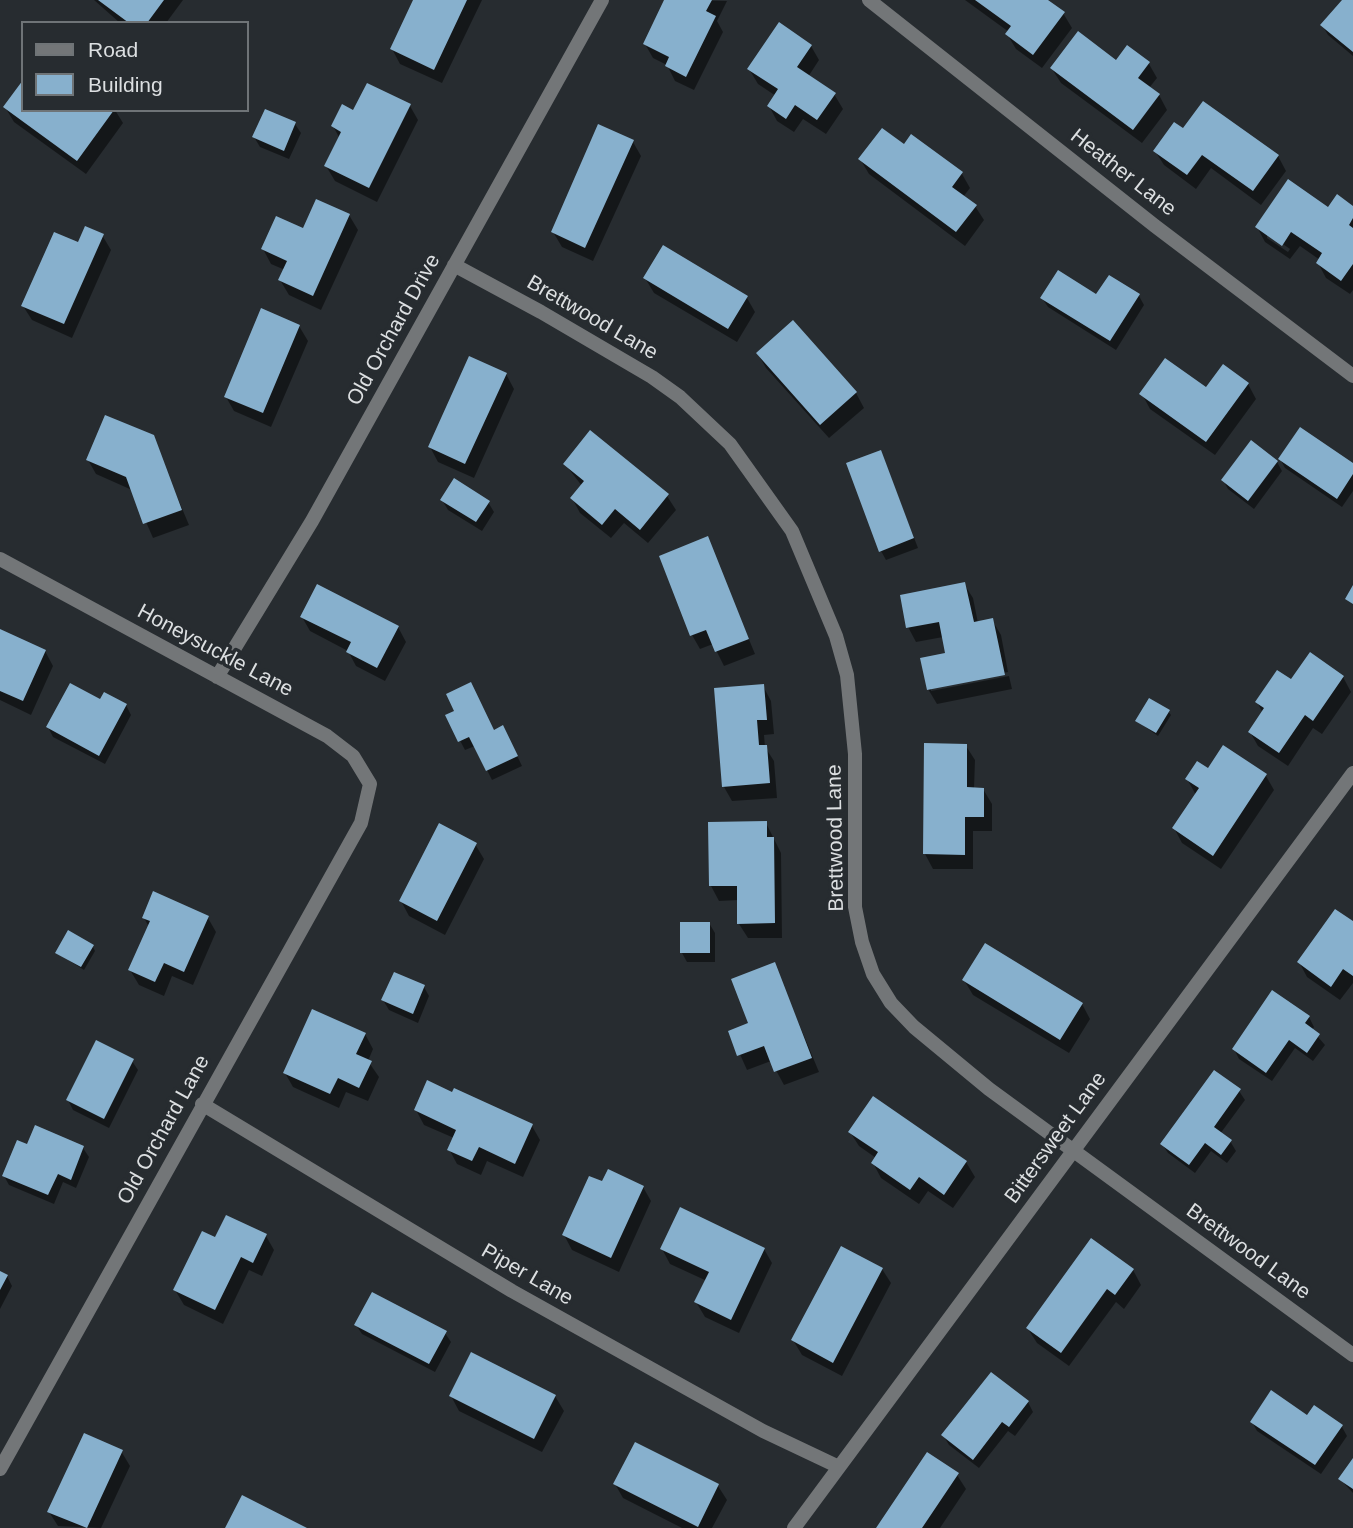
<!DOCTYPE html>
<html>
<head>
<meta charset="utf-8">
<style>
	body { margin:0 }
	#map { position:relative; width:1353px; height:1528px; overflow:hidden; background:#272c30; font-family:Helvetica,sans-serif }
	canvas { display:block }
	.legend { position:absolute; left:21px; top:21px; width:228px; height:91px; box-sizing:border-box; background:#272c30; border:2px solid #6f7477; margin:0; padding:9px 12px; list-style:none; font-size:21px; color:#dcdfe1 }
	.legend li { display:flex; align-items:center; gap:14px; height:35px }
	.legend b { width:35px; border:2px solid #6f7477 }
</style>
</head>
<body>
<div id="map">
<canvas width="1353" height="1528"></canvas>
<ul class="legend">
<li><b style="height:9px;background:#737678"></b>Road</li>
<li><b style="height:19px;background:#87b0cd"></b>Building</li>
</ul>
</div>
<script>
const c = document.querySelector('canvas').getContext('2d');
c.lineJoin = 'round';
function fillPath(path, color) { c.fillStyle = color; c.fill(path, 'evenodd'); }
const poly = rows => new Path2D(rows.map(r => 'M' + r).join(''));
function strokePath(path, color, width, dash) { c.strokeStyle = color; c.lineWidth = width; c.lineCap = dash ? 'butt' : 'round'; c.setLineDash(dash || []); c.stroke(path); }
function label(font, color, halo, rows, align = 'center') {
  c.font = font + ' Helvetica,sans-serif'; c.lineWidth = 7; c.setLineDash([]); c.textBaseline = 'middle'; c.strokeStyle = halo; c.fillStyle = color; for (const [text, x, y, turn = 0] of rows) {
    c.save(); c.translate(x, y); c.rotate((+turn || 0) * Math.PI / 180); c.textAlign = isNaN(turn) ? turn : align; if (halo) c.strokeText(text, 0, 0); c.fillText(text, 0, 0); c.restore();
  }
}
fillPath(poly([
	[94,0,183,0,166,23,120,23],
	[415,0,482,0,442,83,400,64,392,49],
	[666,0,727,1,717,21,723,32,694,90,675,81,667,65,653,58,645,44],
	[965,0,1045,0,1063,13,1072,28,1042,68,1016,49,1007,34,1009,32],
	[1344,0,1353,0,1353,56,1328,35,1322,25],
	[811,46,819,60,808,77,834,94,843,109,826,134,803,119,794,132,777,121,769,106,776,96,758,84,749,69],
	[1116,62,1149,64,1157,78,1149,88,1159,95,1167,110,1142,143,1061,83,1052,69],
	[410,106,418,120,377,202,335,181,326,166,340,139,333,126,354,112],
	[5,107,115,110,123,123,86,174,14,122],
	[295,124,301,133,289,159,260,147,254,137],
	[1183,131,1278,156,1286,171,1261,205,1211,168,1196,189,1164,165,1155,151],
	[912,136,962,174,970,188,963,197,975,206,984,220,965,246,869,174,860,159,904,146],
	[633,142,641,156,593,261,562,247,553,232],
	[1353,208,1353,290,1350,294,1326,278,1318,263,1320,260,1300,246,1290,259,1265,242,1257,227,1329,209],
	[1267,233,1290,249,1288,252,1267,238],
	[349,215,358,230,321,310,289,295,280,280,285,270,271,264,263,249],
	[102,235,111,250,72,338,32,320,23,306,79,245],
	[645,278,747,298,755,312,737,342,654,293],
	[1139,296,1144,305,1116,350,1048,307,1042,298],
	[793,323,856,393,864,408,829,438,766,368,758,354],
	[299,326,308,341,271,427,234,411,226,397],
	[506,374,514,389,474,478,438,462,430,447],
	[1248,384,1256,399,1215,455,1150,409,1142,394],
	[152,437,189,525,153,538,132,490,96,474,88,460],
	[881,452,918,548,886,560,881,551],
	[1280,459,1353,465,1353,491,1342,507,1285,468],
	[1277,462,1282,471,1254,509,1228,489,1223,480],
	[565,464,667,496,676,510,648,543,624,523,611,538,580,513,572,498,582,486],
	[442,500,488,502,494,512,482,531,448,510],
	[707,538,755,654,724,666,713,644,700,649,692,635],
	[964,584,973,598,978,623,992,620,1001,635,1008,672,931,687,931,691,1009,676,1012,689,937,704,928,689,947,654,943,637,916,642,908,627],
	[302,617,398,627,406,642,385,681,356,666,348,651,310,631],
	[0,631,45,651,53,666,31,715,0,700],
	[1343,677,1351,692,1322,734,1313,728,1288,766,1258,746,1250,732,1263,713,1257,702,1291,681],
	[763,686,771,701,774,734,764,735,765,747,774,761,777,798,732,801,724,787],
	[101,702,126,705,131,715,105,764,53,737,48,727],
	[1168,711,1171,715,1158,736,1137,721],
	[447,716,508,737,522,766,492,780,475,746,465,750],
	[966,746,975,760,974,789,983,789,992,804,992,831,973,831,973,869,933,869,925,854],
	[1209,770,1266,776,1274,790,1221,869,1182,843,1174,828,1196,795,1187,779],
	[766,823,781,853,782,938,748,938,739,924,739,900,719,901,711,886],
	[475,844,484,859,445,935,409,916,401,901],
	[144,918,208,918,216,932,193,985,172,976,164,996,139,985,130,970,149,927],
	[682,923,709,923,715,933,715,962,687,962,682,953],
	[1353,923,1353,983,1340,1000,1307,977,1299,962],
	[93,947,95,951,84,970,57,953],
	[774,964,819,1072,784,1085,771,1061,747,1070,730,1032,751,1024],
	[964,980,1082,1004,1090,1019,1069,1053,973,995],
	[424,987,429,996,418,1023,389,1010,383,1000],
	[1309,1017,1314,1027,1312,1030,1325,1045,1313,1061,1295,1048,1272,1081,1239,1059,1234,1049],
	[365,1034,373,1049,368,1061,379,1077,368,1101,346,1092,339,1108,293,1087,285,1073],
	[132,1061,138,1070,109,1128,73,1110,68,1100],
	[1239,1091,1245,1100,1220,1134,1230,1141,1236,1151,1227,1163,1211,1151,1195,1173,1168,1153,1162,1144],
	[873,1098,966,1162,975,1177,953,1208,928,1191,919,1204,881,1178,873,1163,876,1158,859,1146,850,1132],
	[416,1110,532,1126,540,1140,523,1177,487,1161,481,1175,457,1164,449,1149,454,1138,424,1125],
	[28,1146,83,1148,89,1157,76,1188,63,1182,54,1204,9,1185,4,1176],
	[643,1187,651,1201,619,1272,572,1250,564,1235],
	[266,1236,274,1250,262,1276,249,1270,223,1324,184,1305,175,1290,216,1240],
	[662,1249,764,1249,772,1263,739,1333,705,1317,696,1302,707,1281,670,1264],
	[882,1269,891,1283,842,1376,802,1355,793,1340],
	[1133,1270,1141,1285,1124,1309,1116,1302,1069,1366,1037,1343,1028,1329],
	[0,1273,7,1276,12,1286,0,1309],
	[356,1325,445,1333,451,1342,435,1372,362,1334],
	[451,1396,555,1396,564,1411,542,1452,459,1411],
	[1028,1402,1033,1412,1015,1436,1008,1431,979,1468,949,1445,943,1435],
	[1308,1417,1342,1427,1347,1436,1321,1474,1257,1431,1252,1422],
	[121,1451,130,1466,101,1528,58,1526,49,1512],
	[1353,1461,1353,1493,1340,1479],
	[957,1475,966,1489,940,1528,878,1528],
	[615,1484,718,1486,727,1500,712,1528,682,1528,623,1498]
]), '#0007');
fillPath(poly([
	[98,0,164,0,147,23,129,23],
	[413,0,467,0,434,70,390,49],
	[664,0,712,0,706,11,716,16,686,77,665,66,669,57,643,44],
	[975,0,1048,0,1065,12,1033,55,1005,34,1011,26],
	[1342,0,1353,0,1353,52,1320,25],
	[779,22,812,45,797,67,836,93,817,120,795,105,786,119,767,106,778,89,747,69],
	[1078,31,1116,60,1127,45,1150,62,1138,78,1160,94,1133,130,1050,68],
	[23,80,23,110,114,110,77,161,3,107],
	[367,83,411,104,369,188,324,166,341,132,331,126,342,104,353,110],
	[1203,101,1279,155,1253,191,1202,155,1187,175,1153,151,1174,122,1183,128],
	[265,109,296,122,284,151,252,137],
	[598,124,634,140,585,248,551,232],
	[882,128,904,144,911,134,963,172,952,187,977,205,956,232,858,159],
	[1288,179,1328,207,1337,194,1353,206,1353,218,1349,225,1353,228,1353,264,1341,281,1316,263,1322,253,1291,232,1282,246,1255,227],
	[316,199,350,214,313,296,278,280,287,261,261,249,276,216,303,228],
	[85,226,104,234,64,324,21,306,54,232,78,242],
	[663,245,748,296,728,329,643,278],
	[1058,270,1096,294,1109,275,1140,294,1110,341,1040,298],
	[261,308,300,325,263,413,224,397],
	[793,320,857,392,820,425,756,353],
	[469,356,507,373,465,464,428,447],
	[1165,358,1206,387,1223,364,1249,383,1206,442,1139,394],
	[105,415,154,435,182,510,143,524,126,477,86,460],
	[1300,427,1353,463,1353,474,1337,499,1278,459],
	[590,430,669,494,640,530,615,509,602,525,570,498,584,481,563,464],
	[1251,440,1278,461,1248,501,1221,480],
	[881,450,914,538,879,552,846,463],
	[454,478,490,501,476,522,440,500],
	[708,536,749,639,715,652,706,630,690,636,659,556],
	[965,582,974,622,993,618,1005,675,927,690,920,658,945,653,939,622,906,628,900,595],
	[317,584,399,626,377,668,346,652,351,642,300,617],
	[1353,585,1353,604,1345,599],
	[0,629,46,650,23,701,0,691],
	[1310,652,1344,676,1313,721,1305,715,1279,753,1248,732,1264,708,1255,702,1277,670,1291,679],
	[471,682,494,730,503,725,518,756,486,771,469,737,458,742,445,715,454,711,446,694],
	[70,683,100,699,104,692,127,704,99,756,46,727],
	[764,684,767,720,757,720,759,745,767,745,770,783,722,787,714,688],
	[1149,698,1170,710,1156,733,1135,721],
	[924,743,967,744,967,787,984,788,984,817,965,817,965,855,923,854],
	[1223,745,1267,774,1213,856,1172,828,1199,788,1185,779,1197,761,1208,768],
	[767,821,767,837,774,837,775,923,737,924,737,886,709,886,708,822],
	[439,823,477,843,437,921,399,901],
	[153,891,209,916,184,972,164,963,155,982,128,970,150,921,142,918],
	[1335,909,1353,921,1353,976,1343,969,1331,987,1297,962],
	[680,922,710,922,710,953,680,953],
	[68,930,94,945,81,967,55,953],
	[985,943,1083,1003,1060,1040,962,980],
	[775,962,812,1058,774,1072,764,1046,737,1056,728,1031,748,1023,731,979],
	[394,972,425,985,413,1014,381,1000],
	[1272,990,1310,1016,1305,1023,1320,1034,1307,1053,1289,1040,1266,1073,1232,1049],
	[312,1009,366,1033,356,1054,372,1061,359,1088,338,1078,330,1094,283,1073],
	[96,1040,134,1059,104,1119,66,1100],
	[1214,1070,1241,1089,1214,1127,1232,1140,1221,1155,1205,1143,1189,1165,1160,1144],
	[427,1080,452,1092,454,1088,533,1124,515,1164,479,1147,472,1161,447,1150,456,1130,414,1110],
	[873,1096,967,1161,944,1195,919,1177,910,1190,871,1163,878,1152,848,1132],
	[35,1125,84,1146,71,1180,58,1174,48,1195,2,1176,17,1140,27,1144],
	[608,1169,644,1186,611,1258,562,1235,589,1176,602,1181],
	[680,1207,765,1248,731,1320,694,1302,709,1272,660,1249],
	[226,1215,267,1234,253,1263,241,1257,215,1310,173,1290,202,1231,215,1237],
	[1091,1238,1134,1269,1115,1295,1107,1289,1061,1353,1026,1328],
	[841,1246,883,1268,833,1363,791,1340],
	[0,1271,8,1275,0,1290],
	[372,1292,447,1331,429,1364,354,1325],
	[471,1352,556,1395,534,1439,449,1396],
	[991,1372,1029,1401,1009,1427,1002,1422,973,1460,941,1435],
	[1271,1390,1307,1415,1314,1405,1343,1425,1315,1465,1250,1422],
	[84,1433,123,1450,87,1528,47,1512],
	[635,1442,719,1484,698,1527,613,1484],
	[927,1452,959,1473,922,1528,876,1528],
	[1353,1458,1353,1489,1338,1479],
	[242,1495,307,1528,225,1528]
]), '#87b0cd');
strokePath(poly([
	[869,0,1155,226,1353,376],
	[454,265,541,312,652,377,680,397,730,444,792,531,836,636,847,675,855,754,855,907,862,942,873,974,891,1003,914,1027,989,1089,1353,1355],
	[0,559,327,736,353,756,370,784,361,823,0,1469],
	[217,677,312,521,602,0],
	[202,1104,512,1291,763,1431,839,1467],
	[794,1528,1353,773]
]), '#737678', 14);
label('21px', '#dcdfe1', '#272c30', [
	["Heather Lane",1123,173,38],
	["Brettwood Lane",592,318,30],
	["Old Orchard Drive",394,330,-61],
	["Honeysuckle Lane",215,651,28],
	["Brettwood Lane",836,838,-91],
	["Old Orchard Lane",164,1130,-61],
	["Bittersweet Lane",1056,1138,-54],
	["Brettwood Lane",1248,1252,36],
	["Piper Lane",527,1275,30]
]);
</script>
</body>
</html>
